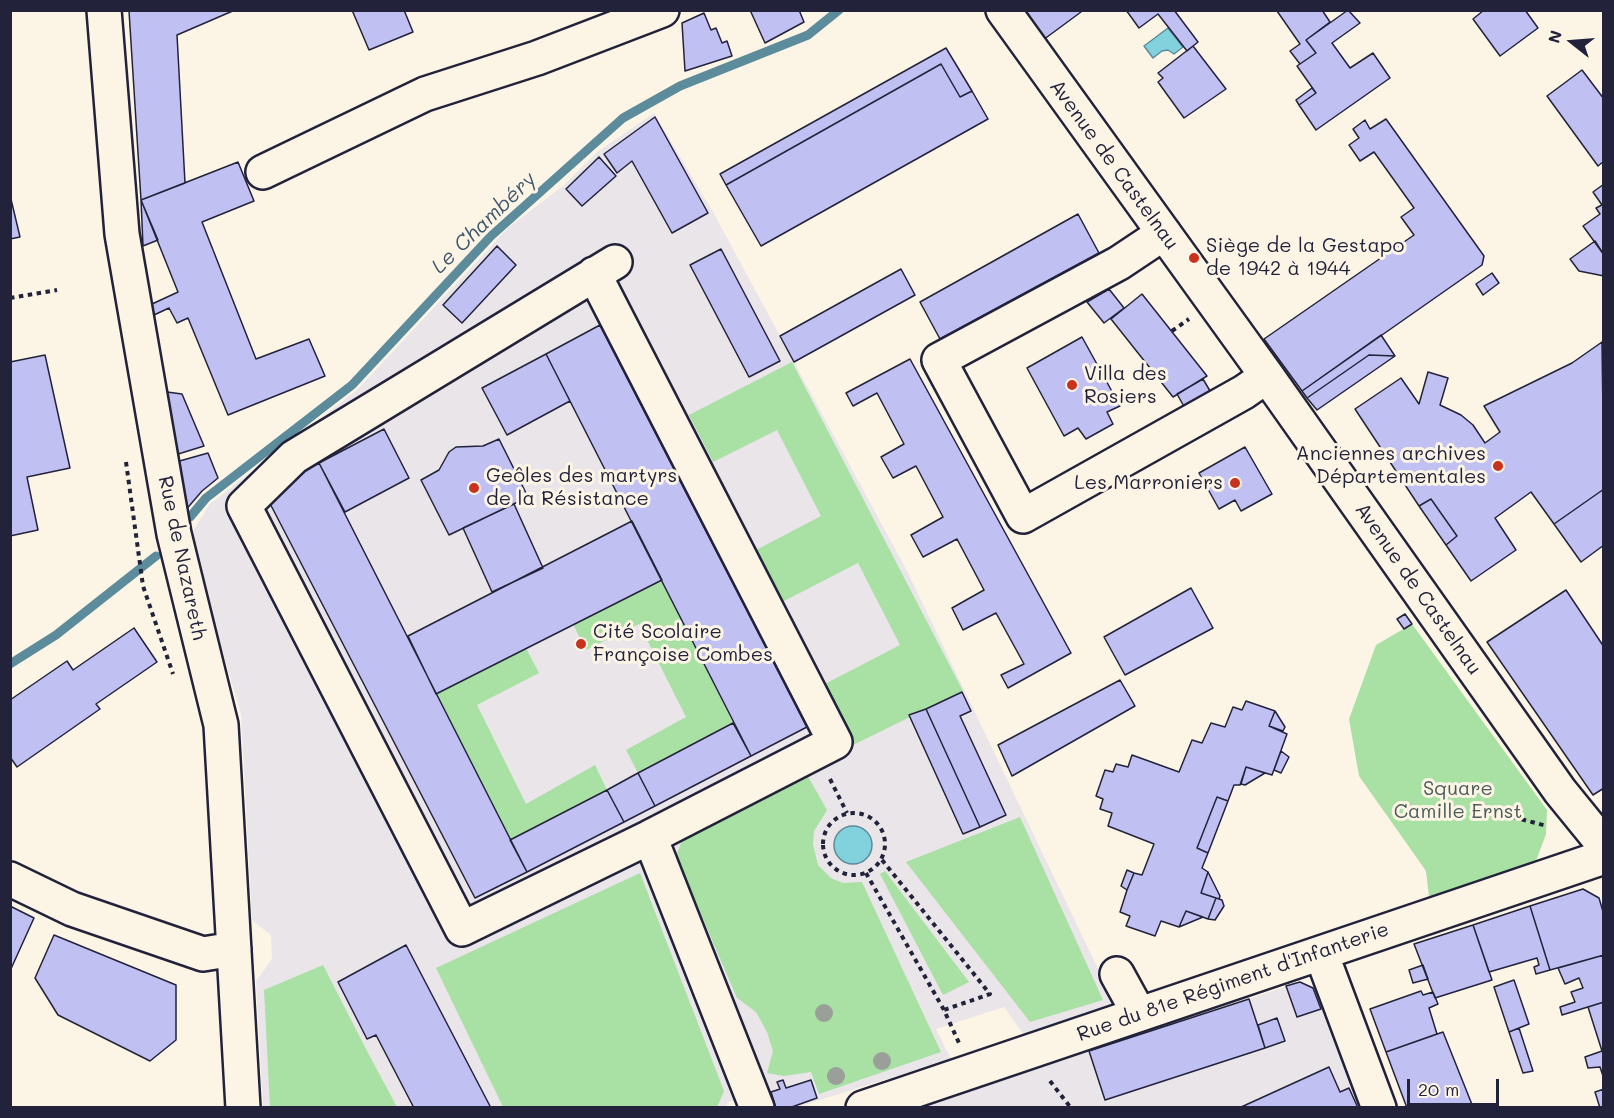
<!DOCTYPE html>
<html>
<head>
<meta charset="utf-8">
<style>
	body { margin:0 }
	#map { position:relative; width:1614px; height:1118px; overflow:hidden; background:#fcf5e5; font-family:Mali,sans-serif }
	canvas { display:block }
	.frame { position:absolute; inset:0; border:12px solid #22223b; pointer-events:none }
	.north { position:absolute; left:1542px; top:12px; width:60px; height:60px; -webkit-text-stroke:4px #fcf5e5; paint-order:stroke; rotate:287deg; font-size:16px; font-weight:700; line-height:24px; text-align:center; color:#22223b }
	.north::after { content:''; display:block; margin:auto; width:21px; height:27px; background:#22223b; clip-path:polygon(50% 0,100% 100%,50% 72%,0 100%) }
	.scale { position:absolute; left:1407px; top:1079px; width:92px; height:27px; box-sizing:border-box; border:3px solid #22223b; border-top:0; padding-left:8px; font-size:18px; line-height:21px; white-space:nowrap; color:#22223b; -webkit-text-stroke:4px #fcf5e5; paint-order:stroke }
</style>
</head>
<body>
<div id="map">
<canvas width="1614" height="1118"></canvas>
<div class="frame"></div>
<div class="north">N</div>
<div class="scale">20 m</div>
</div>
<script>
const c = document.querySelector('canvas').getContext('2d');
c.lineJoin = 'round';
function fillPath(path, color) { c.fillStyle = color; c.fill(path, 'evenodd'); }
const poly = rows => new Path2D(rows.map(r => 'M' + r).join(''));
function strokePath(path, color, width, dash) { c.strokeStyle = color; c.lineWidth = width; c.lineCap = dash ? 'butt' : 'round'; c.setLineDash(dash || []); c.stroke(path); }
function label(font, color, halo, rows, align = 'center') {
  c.font = font + ' Mali,sans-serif'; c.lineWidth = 6; c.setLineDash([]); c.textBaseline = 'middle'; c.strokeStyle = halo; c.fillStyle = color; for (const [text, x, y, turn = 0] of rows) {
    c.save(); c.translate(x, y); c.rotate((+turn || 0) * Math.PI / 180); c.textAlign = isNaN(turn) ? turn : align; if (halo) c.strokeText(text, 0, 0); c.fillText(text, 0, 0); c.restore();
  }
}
fillPath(poly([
	[654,113,713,212,908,573,1115,1004,1024,1035,1004,1007,936,1029,951,1059,797,1107,769,1107,751,1096,728,1102,726,1108,263,1107,256,981,272,959,271,935,252,920,241,714,189,537,210,504,357,390,509,227,563,186,597,152],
	[1300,982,1313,988,1359,1107,918,1108]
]), '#eae5e9');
fillPath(poly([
	[792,362,963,691,853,745,823,685,900,645,858,563,782,602,756,550,821,516,777,430,713,462,689,415],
	[662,580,733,723,638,773,626,750,686,717,639,624,586,650,573,624],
	[1412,624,1547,810,1546,834,1536,861,1429,897,1426,871,1359,776,1349,719,1376,645],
	[526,648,539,673,477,705,526,804,595,765,607,790,510,840,436,694],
	[806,773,827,810,814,831,813,844,818,865,831,878,843,883,862,882,941,1052,819,1094,811,1072,784,1076,767,1073,773,1051,767,1032,756,1012,737,998,676,856,683,838],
	[1020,817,1103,1000,1030,1022,906,862],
	[885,871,969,982,943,995,880,874],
	[640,873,724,1091,717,1107,503,1107,436,968],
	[323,965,367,1051,397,1107,270,1107,264,990]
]), '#a9e0a4');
const water = poly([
	[1168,28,1183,47,1174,54,1168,50,1162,51,1153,58,1144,46,1168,28],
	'834 845a19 19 0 1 1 38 0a19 19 0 1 1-38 0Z'
]);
fillPath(water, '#82d2dd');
strokePath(water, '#5c8c9c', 1.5);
strokePath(poly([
	[190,517,206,498,352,385,491,236,623,118,680,86,808,35,839,10],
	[10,664,56,635,156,556]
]), '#5c8c9c', 9);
const building = poly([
	[235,10,177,35,185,183,141,200,129,11,235,10],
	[352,10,404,10,413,32,369,50,352,10],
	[750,10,799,10,804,22,765,43,750,10],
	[1023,10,1080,10,1081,12,1043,40,1023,10],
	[1126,10,1174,10,1198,42,1187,51,1158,14,1139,28,1126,10],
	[1322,10,1330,22,1306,40,1316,53,1300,64,1290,51,1300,44,1277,11,1322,10],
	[1348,10,1360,23,1332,43,1350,68,1373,53,1390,78,1316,130,1299,105,1316,93,1297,66,1316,53,1306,40,1348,10],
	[1484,10,1525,10,1538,28,1500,56,1473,19,1484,10],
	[704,13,711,30,716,28,722,43,727,41,732,56,685,71,682,23,704,13],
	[1193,46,1226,89,1184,118,1158,82,1163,78,1158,73,1193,46],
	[946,48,972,91,960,97,941,64,726,185,720,174,946,48],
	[941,64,960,97,972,91,988,119,761,246,726,185,941,64],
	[1582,70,1604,99,1604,161,1598,166,1547,96,1582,70],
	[1312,88,1316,93,1299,105,1296,100,1312,88],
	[655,117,708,213,672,233,632,161,617,173,604,154,655,117],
	[1386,119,1484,256,1482,265,1302,391,1264,339,1414,235,1401,217,1414,208,1374,152,1360,161,1349,145,1359,138,1353,129,1365,120,1370,129,1386,119],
	[599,157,616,176,582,206,566,189,599,157],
	[238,162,254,201,202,222,256,359,309,339,325,376,228,415,188,318,177,323,169,308,154,315,152,304,178,292,141,200,238,162],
	[1604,184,1604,255,1583,226,1600,214,1596,208,1602,205,1593,192,1604,184],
	[10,195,20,237,10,239,10,195],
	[141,200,158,240,143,246,141,200],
	[1078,214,1099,253,940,339,920,302,1078,214],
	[1595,241,1604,255,1604,276,1579,271,1570,259,1595,241],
	[497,246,516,265,462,323,443,305,497,246],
	[721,249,780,361,749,377,690,265,721,249],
	[901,269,915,295,794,362,780,336,901,269],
	[1492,273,1499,283,1483,295,1476,284,1492,273],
	[1109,289,1124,308,1104,323,1087,302,1109,289],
	[1142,294,1207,376,1173,397,1111,319,1142,294],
	[600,325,807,727,751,756,546,354,600,325],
	[1381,335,1395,356,1369,355,1307,398,1302,391,1381,335],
	[1082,337,1120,406,1107,412,1113,424,1086,439,1078,428,1064,436,1027,368,1082,337],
	[1602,342,1604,489,1554,524,1531,492,1495,518,1516,550,1471,581,1446,545,1457,536,1431,499,1419,506,1355,409,1401,378,1419,404,1428,372,1448,378,1440,405,1461,415,1473,425,1485,443,1500,432,1484,406,1572,363,1602,342],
	[546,354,570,401,507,435,482,388,546,354],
	[45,355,70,468,27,477,38,530,10,536,10,362,45,355],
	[1369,355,1395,356,1317,410,1307,398,1369,355],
	[910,359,1071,653,1008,688,1001,675,1024,664,996,613,963,630,952,608,984,590,957,539,923,557,911,535,943,517,916,466,893,478,881,457,904,444,877,393,853,406,846,393,910,359],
	[1203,379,1213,396,1186,410,1177,394,1203,379],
	[167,392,182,394,204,446,175,455,167,392],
	[384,429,409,478,345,512,319,463,384,429],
	[499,439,528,497,449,535,421,480,439,470,449,452,456,447,483,446,499,439],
	[1245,447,1272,494,1241,511,1235,500,1219,509,1199,473,1245,447],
	[208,453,218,478,202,491,184,512,176,462,208,453],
	[319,463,527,872,475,898,264,492,319,463],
	[1604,489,1604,545,1581,562,1554,524,1604,489],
	[1431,499,1457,536,1446,545,1419,506,1431,499],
	[514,504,543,568,492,592,463,528,514,504],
	[632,521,662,580,436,694,408,636,632,521],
	[1191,588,1213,628,1125,675,1104,637,1191,588],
	[1566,590,1604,647,1604,788,1593,795,1487,642,1566,590],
	[1405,614,1412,624,1404,629,1397,619,1405,614],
	[134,628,157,662,96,704,100,709,17,767,10,757,10,700,67,661,73,670,134,628],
	[1120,680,1135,706,1012,776,998,745,1120,680],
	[962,692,971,711,960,716,1006,815,980,827,926,709,962,692],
	[1246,701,1275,711,1269,726,1287,734,1272,775,1246,767,1240,785,1234,785,1228,801,1217,797,1197,848,1208,853,1202,868,1208,872,1201,893,1216,898,1208,919,1186,911,1179,927,1161,921,1155,936,1126,926,1130,916,1120,912,1127,890,1134,873,1142,875,1154,844,1108,826,1112,813,1100,809,1103,799,1096,796,1105,770,1113,772,1116,764,1128,767,1132,755,1179,772,1192,740,1202,743,1211,723,1225,727,1233,707,1242,710,1246,701],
	[926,709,980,827,963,834,909,715,926,709],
	[1275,711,1285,727,1283,731,1269,726,1275,711],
	[733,723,751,756,655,806,638,773,733,723],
	[1281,751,1289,757,1281,773,1274,770,1281,751],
	[1246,767,1265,773,1245,785,1241,784,1246,767],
	[638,773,655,806,624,822,607,790,638,773],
	[607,790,624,822,527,872,510,840,607,790],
	[1217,797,1228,801,1208,853,1197,848,1217,797],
	[1127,870,1134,873,1127,890,1121,886,1127,870],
	[1208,872,1220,896,1219,899,1201,893,1208,872],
	[1583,889,1599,898,1604,915,1604,955,1550,970,1530,906,1583,889],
	[1216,898,1222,900,1224,906,1215,920,1208,919,1216,898],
	[10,906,34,918,10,971,10,906],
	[1530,906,1550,970,1536,974,1534,967,1539,965,1537,958,1489,972,1473,925,1530,906],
	[1186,911,1203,917,1179,927,1186,911],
	[1473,925,1492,980,1435,998,1414,944,1473,925],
	[54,935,176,985,176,1040,150,1061,58,1015,35,978,54,935],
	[406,945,491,1108,414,1108,376,1035,367,1039,338,982,406,945],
	[1604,955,1604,1002,1562,1015,1560,1007,1575,1002,1571,992,1583,988,1579,978,1565,984,1558,968,1604,955],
	[1423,965,1428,979,1413,983,1409,970,1423,965],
	[1514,980,1529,1024,1509,1032,1494,987,1514,980],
	[1300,982,1313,988,1321,1009,1297,1017,1286,986,1300,982],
	[1421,991,1423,995,1433,992,1438,1004,1429,1008,1437,1034,1386,1052,1370,1009,1421,991],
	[1249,999,1265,1048,1105,1100,1089,1051,1249,999],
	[1604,1002,1604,1051,1602,1051,1588,1007,1604,1002],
	[1277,1018,1285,1041,1265,1048,1258,1025,1277,1018],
	[1519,1028,1533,1071,1523,1073,1509,1032,1519,1028],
	[1443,1032,1473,1107,1407,1108,1386,1052,1443,1032],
	[1602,1051,1604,1051,1604,1079,1600,1067,1588,1068,1585,1057,1602,1051],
	[1329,1067,1340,1092,1349,1088,1358,1108,1239,1108,1329,1067],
	[783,1080,786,1088,811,1080,817,1098,789,1108,776,1108,771,1092,780,1089,777,1082,783,1080],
	[1604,1089,1604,1108,1600,1108,1595,1092,1604,1089]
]);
fillPath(building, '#c1c0f2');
strokePath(building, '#22223b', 1.5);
const minor = poly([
	[104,10,122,234,174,534,221,725,243,1108],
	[1003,10,1267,376,1560,791,1604,845],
	[263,172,425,94,537,58,662,10],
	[1164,233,1119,263,939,360,1023,516,1244,392,1267,376],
	[615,262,294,457,244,506,462,929,650,837,757,1108],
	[594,274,835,742,650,837],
	[10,879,72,909,203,954,234,949],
	[1321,953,1379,1108],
	[1117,974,1139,1014],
	[863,1108,1604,857]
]);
strokePath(minor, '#22223b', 38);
strokePath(poly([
	[10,298,57,290],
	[1172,331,1189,319],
	[126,462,143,586,173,674],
	[830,779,847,813],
	'823 844a31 31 0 1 1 62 0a31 31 0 1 1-62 0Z',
	[1513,817,1547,826],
	[882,860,990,994,944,1010],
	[866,873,944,1010,959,1043],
	[1050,1081,1071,1108]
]), '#22223b', 4, [4.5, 4.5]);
strokePath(minor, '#fcf5e5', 33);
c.fillStyle = '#9aa099';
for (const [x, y] of [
	[824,1013],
	[882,1061],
	[836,1076]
]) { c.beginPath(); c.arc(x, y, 9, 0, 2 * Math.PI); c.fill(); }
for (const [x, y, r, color] of [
	[1194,258,6,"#c8321e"],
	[1072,385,6,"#c8321e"],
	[1498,466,6,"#c8321e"],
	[1235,483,6,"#c8321e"],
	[474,488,6,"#c8321e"],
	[581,644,6,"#c8321e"]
]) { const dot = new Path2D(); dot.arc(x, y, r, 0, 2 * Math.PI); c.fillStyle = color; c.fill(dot); strokePath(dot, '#fcf5e5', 2); }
label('20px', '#22223b', '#fcf5e5', [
	["Avenue de Castelnau",1114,165,54],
	["Rue de Nazareth",182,558,78],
	["Avenue de Castelnau",1418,589,55],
	["Rue du 81e Régiment d'Infanterie",1233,982,-19]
]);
label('20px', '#22223b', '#fcf5e5', [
	["Siège de la Gestapo",1206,246],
	["de 1942 à 1944",1206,269],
	["Villa des",1084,374],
	["Rosiers",1084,397],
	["Anciennes archives",1486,454,"right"],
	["Départementales",1486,477,"right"],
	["Geôles des martyrs",486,476],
	["de la Résistance",486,499],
	["Les Marroniers",1223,483,"right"],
	["Cité Scolaire",593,632],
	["Françoise Combes",593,655]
], 'left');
label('20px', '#4a5b5a', '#fcf5e5', [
	["Square",1458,789],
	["Camille Ernst",1458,812]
]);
label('italic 21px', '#3f576c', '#fcf5e5', [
	["Le Chambéry",484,223,-44]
]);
</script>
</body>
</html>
